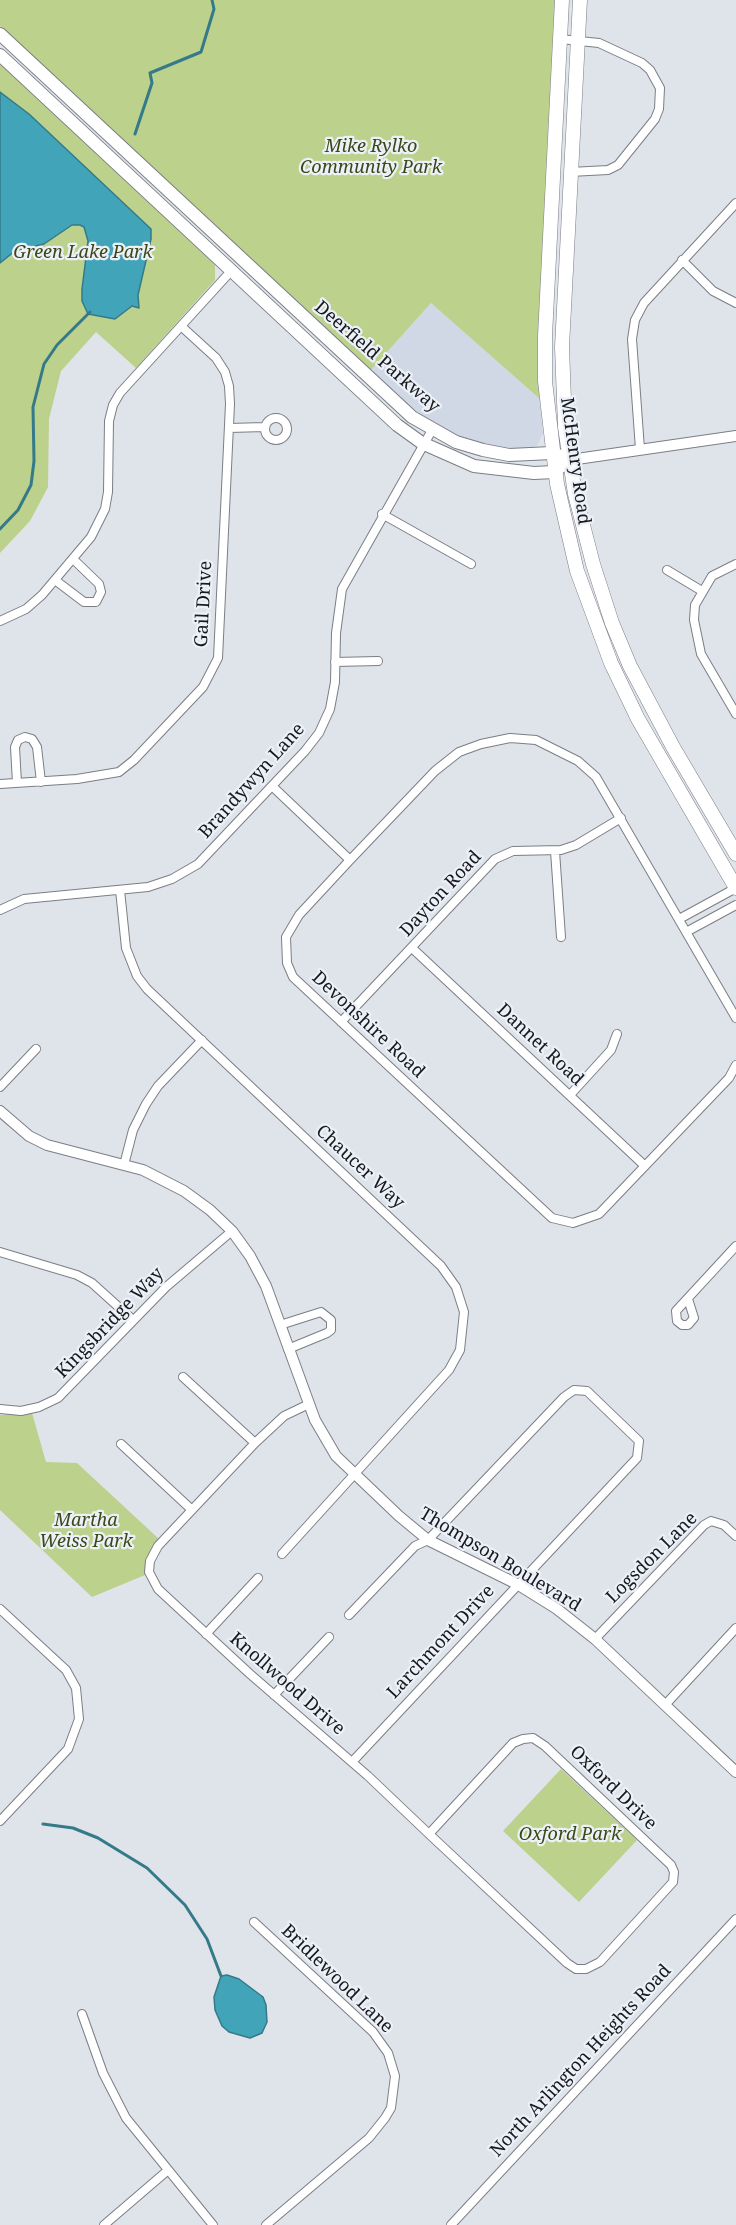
<!DOCTYPE html>
<html>
<head>
<meta charset="utf-8">
<style>
	body { margin:0 }
	canvas { display:block; background:#dfe3ea }
</style>
</head>
<body>
<canvas width="736" height="2225"></canvas>
<script>
const c = document.querySelector('canvas').getContext('2d');
c.lineJoin = 'round';
function fillPath(path, color) { c.fillStyle = color; c.fill(path, 'evenodd'); }
const poly = rows => new Path2D(rows.map(r => 'M' + r).join(''));
function strokePath(path, color, width, dash) { c.strokeStyle = color; c.lineWidth = width; c.lineCap = dash ? 'butt' : 'round'; c.setLineDash(dash || []); c.stroke(path); }
function label(font, color, halo, rows, align = 'center') {
  c.font = font + ' "Noto Serif",serif'; c.lineWidth = 4.5; c.setLineDash([]); c.textBaseline = 'middle'; c.strokeStyle = halo; c.fillStyle = color; for (const [text, x, y, turn = 0] of rows) {
    c.save(); c.translate(x, y); c.rotate((+turn || 0) * Math.PI / 180); c.textAlign = isNaN(turn) ? turn : align; if (halo) c.strokeText(text, 0, 0); c.fillText(text, 0, 0); c.restore();
  }
}
fillPath(poly([
	[431,303,540,399,543,433,537,446,522,450,505,448,476,443,452,434,407,405,370,371]
]), '#d0d7e5');
fillPath(poly([
	[0,0,558,0,540,399,431,303,370,371,0,26],
	[0,63,215,264,215,280,136,368,96,332,61,371,49,419,48,487,30,521,0,553],
	[32,1413,46,1462,77,1463,159,1539,147,1558,145,1575,92,1597,0,1510,0,1415],
	[561,1769,637,1840,579,1902,503,1831]
]), '#bcd18c');
const water = poly([
	[0,92,29,114,151,229,151,239,138,295,139,308,132,306,115,319,88,314,82,301,82,289,88,241,84,227,80,225,72,225,44,244,15,251,0,263,0,92],
	[227,1975,239,1979,263,1997,266,2005,267,2022,262,2033,250,2038,229,2032,222,2026,215,2010,214,1997,221,1976,227,1975]
]);
fillPath(water, '#41a4b8');
strokePath(water, '#347a89', 1.5);
strokePath(poly([
	[135,134,152,83,150,73,201,52,214,9,212,0],
	[0,529,18,510,31,485,34,461,33,407,44,364,57,345,90,312],
	[43,1824,73,1828,98,1838,147,1868,185,1905,207,1939,221,1976]
]), '#347a89', 3);
const minor = poly([
	[560,39,599,43,642,63,650,70,660,88,659,109,655,119,618,165,608,170,570,172],
	[682,260,713,291,736,303],
	'265 429a11 11 0 1 1 22 0a11 11 0 1 1-22 0Z',
	[229,428,265,427],
	[640,449,632,339,635,320,644,303,736,203],
	[382,514,471,564],
	[736,564,712,576,695,605,694,620,701,654,736,714],
	[667,570,702,591],
	[55,580,84,602,96,602,101,592,99,584,73,559],
	[0,621,26,609,42,595,91,537,105,509,108,492,109,421,113,405,120,393,232,270],
	[335,662,378,661],
	[17,783,15,747,18,740,25,737,32,739,37,747,41,782],
	[0,784,77,779,119,772,134,760,203,687,218,658,230,404,229,386,225,372,216,358,181,326],
	[272,786,350,860],
	[555,851,561,937],
	[120,890,126,948,137,976,147,989,441,1266,456,1287,464,1312,460,1350,449,1370,282,1554],
	[0,910,24,899,148,887,172,879,198,864,305,751,319,733,330,709,335,682,336,633,342,589,432,430],
	[681,918,736,888],
	[688,931,736,905],
	[412,948,645,1166],
	[736,1018,596,777,578,761,536,740,510,738,481,744,459,752,435,771,350,860,299,915,286,937,287,963,293,977,552,1218,573,1223,599,1214,729,1078,736,1065],
	[341,1022,495,859,513,851,561,850,576,845,621,818],
	[0,1087,36,1049],
	[570,1095,611,1050,617,1034],
	[124,1165,133,1130,146,1104,158,1086,202,1040],
	[0,1252,77,1275,92,1283,133,1320],
	[688,1299,694,1318,688,1325,682,1325,677,1321,676,1311,736,1246],
	[280,1325,321,1312,331,1320,331,1330,327,1333,288,1349],
	[183,1377,255,1443],
	[309,1404,284,1416,255,1443,158,1546,150,1561,149,1572,158,1589,250,1674,368,1776,429,1834,567,1963,576,1969,586,1969,600,1962,673,1882,674,1872,671,1865,545,1746,533,1738,523,1739,513,1743,429,1834],
	[0,1409,21,1411,39,1407,58,1398,166,1287,232,1231],
	[121,1444,192,1510],
	[0,1609,66,1670,76,1688,79,1719,68,1749,0,1821],
	[349,1615,415,1546,428,1540,564,1397,574,1390,587,1391,639,1441,637,1458,352,1762],
	[206,1634,258,1578],
	[595,1639,704,1525,711,1521,724,1525,736,1536],
	[274,1695,329,1637],
	[665,1705,736,1628],
	[254,1922,373,2032,388,2053,395,2076,391,2108,385,2118,369,2138,266,2225],
	[82,2014,103,2073,126,2118,213,2225],
	[104,2225,167,2171],
	[451,2225,736,1919]
]);
const tertiary = poly([
	[570,460,736,436],
	[0,1111,29,1136,47,1145,143,1170,184,1191,210,1210,232,1231,250,1256,266,1286,315,1420,336,1456,399,1516,428,1540,517,1584,557,1609,595,1639,736,1772]
]);
const secondary = poly([
	[0,34,412,417,456,442,483,450,509,455,552,453,561,456],
	[0,55,397,425,422,443,474,466,534,473,554,472,570,460]
]);
const primary = poly([
	[562,0,545,336,545,381,557,484,577,571,611,663,638,719,736,888],
	[580,0,562,347,565,427,575,494,593,564,612,623,630,666,673,747,736,854]
]);
strokePath(minor, '#7b7e85', 10);
strokePath(tertiary, '#7b7e85', 12);
strokePath(secondary, '#7b7e85', 14);
strokePath(primary, '#7b7e85', 15);
strokePath(minor, '#fff', 8);
strokePath(tertiary, '#fff', 10);
strokePath(secondary, '#fff', 12);
strokePath(primary, '#fff', 14);
label('italic 18px', '#3b4815', '#ecf0f8', [
	["Mike Rylko",371,147],
	["Community Park",371,168],
	["Green Lake Park",83,253],
	["Martha",86,1521],
	["Weiss Park",86,1542],
	["Oxford Park",570,1835]
]);
label('18px', '#17191b', '#ecf0f8', [
	["Deerfield Parkway",377,357,41],
	["McHenry Road",575,461,82],
	["Gail Drive",204,604,-87],
	["Brandywyn Lane",252,781,-48],
	["Dayton Road",441,894,-47],
	["Devonshire Road",368,1025,43],
	["Dannet Road",540,1045,43],
	["Chaucer Way",360,1167,43],
	["Kingsbridge Way",110,1323,-46],
	["Logsdon Lane",652,1558,-45],
	["Thompson Boulevard",500,1560,31],
	["Larchmont Drive",441,1642,-47],
	["Knollwood Drive",287,1684,41],
	["Oxford Drive",613,1788,44],
	["Bridlewood Lane",337,1979,44],
	["North Arlington Heights Road",581,2061,-47]
]);
</script>
</body>
</html>
